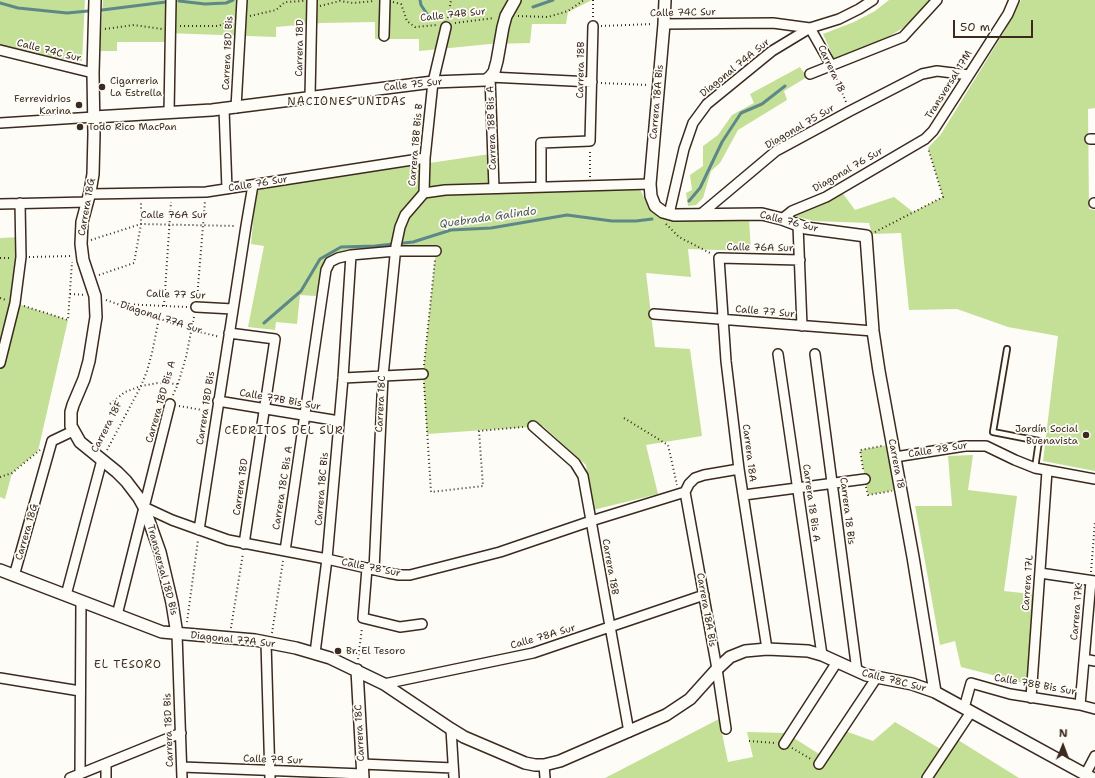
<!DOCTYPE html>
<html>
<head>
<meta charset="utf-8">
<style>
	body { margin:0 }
	#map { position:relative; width:1095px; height:778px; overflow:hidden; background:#fdfcf7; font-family:"Shantell Sans",sans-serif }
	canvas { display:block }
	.north { position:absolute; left:1043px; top:726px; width:40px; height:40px; -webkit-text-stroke:3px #fdfcf7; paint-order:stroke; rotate:1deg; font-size:11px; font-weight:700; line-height:16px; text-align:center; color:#3b2a1e }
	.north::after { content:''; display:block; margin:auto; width:14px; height:18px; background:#3b2a1e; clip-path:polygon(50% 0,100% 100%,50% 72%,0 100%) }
	.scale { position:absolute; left:953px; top:20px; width:80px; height:18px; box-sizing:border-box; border:2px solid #3b2a1e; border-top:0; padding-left:5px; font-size:12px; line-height:14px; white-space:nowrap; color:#3b2a1e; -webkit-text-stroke:3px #fdfcf7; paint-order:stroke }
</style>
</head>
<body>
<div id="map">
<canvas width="1095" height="778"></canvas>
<div class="north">N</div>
<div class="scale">50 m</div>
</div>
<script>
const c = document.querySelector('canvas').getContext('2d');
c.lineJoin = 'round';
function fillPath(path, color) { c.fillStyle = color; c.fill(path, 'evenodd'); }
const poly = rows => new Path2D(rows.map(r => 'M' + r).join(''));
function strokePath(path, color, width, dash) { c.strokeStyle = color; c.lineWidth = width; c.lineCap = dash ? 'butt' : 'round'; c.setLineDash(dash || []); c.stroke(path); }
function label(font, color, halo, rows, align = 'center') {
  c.font = font + ' "Shantell Sans",sans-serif'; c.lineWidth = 3.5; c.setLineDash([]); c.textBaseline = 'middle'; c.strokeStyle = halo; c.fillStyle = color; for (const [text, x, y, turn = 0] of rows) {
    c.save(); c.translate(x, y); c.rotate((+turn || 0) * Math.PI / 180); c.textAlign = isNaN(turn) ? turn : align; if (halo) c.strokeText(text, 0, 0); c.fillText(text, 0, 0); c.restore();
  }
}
fillPath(poly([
	[0,0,85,0,82,61,38,56,0,45],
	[103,0,592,0,568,12,566,24,532,24,530,43,490,44,419,51,419,39,375,39,375,22,321,23,276,27,276,37,167,33,166,42,117,42,117,51,100,51],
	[889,0,932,0,906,26,880,42,835,61,823,34,854,22,875,11],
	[1021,0,1095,0,1095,108,1088,109,1089,209,1095,210,1095,471,1043,461,1058,336,1008,327,957,309,909,310,901,233,872,234,869,223,814,221,794,216,800,210,841,191,855,210,894,197,913,212,943,197,928,148,941,134,1004,32],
	[800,67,807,77,784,91,787,100,738,130,720,163,711,171,703,198,696,205,688,206,686,193,692,190,690,175,703,166,703,146,718,135,732,115,754,103,750,94],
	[490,154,492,191,640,189,648,206,656,214,666,218,749,219,751,251,688,249,691,277,646,273,655,347,690,349,702,436,646,445,658,494,593,510,586,465,543,426,427,434,423,374,436,251,390,248,322,269,316,296,300,295,297,324,276,322,275,330,248,327,264,246,251,244,256,189],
	[21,237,15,303,68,320,38,451,12,473,5,499,0,497,0,238],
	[888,445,895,490,868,495,860,450],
	[973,455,968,490,1017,496,1004,591,1032,594,1032,685,961,667,955,641,940,645,915,506,952,506,948,456],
	[719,719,728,762,753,757,747,732,786,733,827,759,845,731,873,741,895,722,949,754,958,740,1019,778,605,778]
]), '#c4df96');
strokePath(poly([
	[420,0,421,5,427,14,432,18,436,18],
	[179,1,205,4,226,3,233,0],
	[0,3,18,8,67,13,88,11],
	[533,7,553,0],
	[102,10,166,2],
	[689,201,700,188,722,142,741,113,762,104,785,86],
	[264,323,301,291,320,259,341,247,375,246,413,242,451,230,491,228,567,215,612,221,636,221,652,219]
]), '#5e8888', 3);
const service = poly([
	[1007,349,993,432,1039,441,1035,468]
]);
const minor = poly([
	[664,24,773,23,810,28,831,65],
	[384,36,385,0],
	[0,50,93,73],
	[810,74,903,37,937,0],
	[310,97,312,0],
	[236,108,242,0],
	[224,109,227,189],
	[169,113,171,0],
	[0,123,94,117],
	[1090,139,1095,139],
	[541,187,541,143,590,141,593,26],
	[494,188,490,77,592,82],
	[424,193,445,190,650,184],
	[90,194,206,192,425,158],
	[1094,203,1095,203],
	[0,204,88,202],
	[669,214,684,149,693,123,707,104,772,51,810,28,839,19,859,9,873,0],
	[701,214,776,151,850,111,922,74,937,71,969,75],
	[782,219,792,211,826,197,925,139,933,131,969,75,1008,14,1014,0],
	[798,225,802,326],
	[196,307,233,309],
	[654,314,873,331],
	[229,333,275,339,244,544],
	[778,354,822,655],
	[815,354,857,671],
	[0,363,15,303,21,257,20,203],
	[343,378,423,374],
	[218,401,339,421],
	[533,426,575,463,583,476,629,732],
	[895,457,965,446,986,446,1015,460,1035,468,1095,479],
	[685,492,717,669,726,729],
	[744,495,865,479],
	[144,507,172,520,228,540,327,559,388,573,399,575,410,575,500,552,591,521,685,492,689,484,695,478,704,475,739,469],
	[199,530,246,226,253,185],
	[285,551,326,270,330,262,338,258,351,255,396,251,436,251],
	[367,568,363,618,400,627,422,624],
	[374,570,383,376,396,246,400,227,405,215,424,193,425,158,433,82,446,27],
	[1040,573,1095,581],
	[14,576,52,441,73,431],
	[66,595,102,460],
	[117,615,170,404],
	[177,634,182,778],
	[266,642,270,778],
	[767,649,739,469,726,361,719,258,800,260],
	[315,653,327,559,343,378,351,255],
	[1084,659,1095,661],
	[0,678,80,691],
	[384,684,533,653,704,595],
	[1031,698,1047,471],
	[1080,705,1091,581],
	[964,708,971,683,1010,694,1080,705,1095,709],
	[451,729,454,778],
	[784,744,837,662],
	[106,764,106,778],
	[362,764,453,768],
	[819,764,877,677],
	[544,765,545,778],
	[182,767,363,774],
	[80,774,81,601],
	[1085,775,1095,756],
	[70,778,181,733],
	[927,778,971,712]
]);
const tertiary = poly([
	[95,0,93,73,94,134,93,174,90,192,82,222,81,244,83,260,95,296,96,317,89,361,84,379,73,405,71,412,71,426,80,442,117,472,126,481,139,498,144,507,160,552,172,603,177,634],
	[665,0,664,24,650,184,651,196,655,206,663,212,674,215,762,214,782,219,806,228,866,236,873,331,879,371,913,557,935,692],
	[94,117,212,110,433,82,486,80,490,77,494,72,497,61,503,27,506,16,515,0],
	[0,570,162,632,255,640,296,648,330,658,384,684,451,729,464,737,525,763,535,765,544,765,560,761,666,715,690,699,717,669,730,657,745,651,767,649,808,651,822,655,866,675,912,684,935,692,1092,778],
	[357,670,363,778]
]);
strokePath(service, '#3b2a1e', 8);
strokePath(minor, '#3b2a1e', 12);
strokePath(tertiary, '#3b2a1e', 14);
strokePath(poly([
	[393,2,401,4,407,21,415,27,436,25],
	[320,6,340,1,353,3,375,1],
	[250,16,276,10,285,2,304,1],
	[518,16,548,17,568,11,584,0],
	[593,17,593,0],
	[448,18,451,0],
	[455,23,494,18],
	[180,26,218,26,232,21],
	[601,26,653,24],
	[105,29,134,25,162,29],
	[835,75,846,102],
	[601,83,648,85],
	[590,177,590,150],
	[666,224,679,237,712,254],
	[875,232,943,197,928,148],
	[91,240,141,224,236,226],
	[29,257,73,256],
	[0,258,11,258],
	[99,275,134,263,141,224,141,203],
	[70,294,85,295],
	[0,298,6,300],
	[197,299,205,201],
	[106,300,192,330,220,337],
	[122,304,187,307],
	[24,306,68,320,72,262],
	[164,306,171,202],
	[424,365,435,260],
	[424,383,431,492,483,486,479,431,523,427],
	[173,395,178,384,186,357,194,317],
	[110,404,125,392,141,386,158,383,178,384],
	[179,406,208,411],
	[624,418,668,445,677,485],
	[107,450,141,386,147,371,152,353,159,318],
	[863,469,860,450,882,446],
	[0,477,12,473,40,450],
	[866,487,868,495,892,491],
	[1091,572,1095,521],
	[187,622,198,540],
	[231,628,243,553],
	[272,633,283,561],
	[358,659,362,628],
	[749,741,775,743],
	[792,748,811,759]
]), '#3b2a1e', 2, [1, 3]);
strokePath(service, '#fdfcf7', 4.5);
strokePath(minor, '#fdfcf7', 9);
strokePath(tertiary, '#fdfcf7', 11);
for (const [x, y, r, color] of [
	[102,87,4,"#3b2a1e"],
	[79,105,4,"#3b2a1e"],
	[80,127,4,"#3b2a1e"],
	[1086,435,4,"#3b2a1e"],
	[338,651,4,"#3b2a1e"]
]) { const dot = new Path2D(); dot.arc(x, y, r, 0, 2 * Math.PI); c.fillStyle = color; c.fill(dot); strokePath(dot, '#fdfcf7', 1.5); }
label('10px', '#3b2a1e', '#fdfcf7', [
	["Calle 74C Sur",683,13,-1],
	["Calle 74B Sur",453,15,-6],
	["Carrera 18D",300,48,-89],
	["Calle 74C Sur",49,51,14],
	["Carrera 18D Bis",228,53,-87],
	["Diagonal 74A Sur",735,68,-39],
	["Carrera 18",831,69,65],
	["Carrera 18B",581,70,-89],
	["Calle 75 Sur",413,85,-6],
	["Transversal 17M",949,85,-58],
	["Carrera 18A Bis",657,102,-85],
	["Diagonal 75 Sur",800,127,-30],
	["Carrera 18B Bis A",492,128,-92],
	["Carrera 18B Bis B",416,145,-85],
	["Diagonal 76 Sur",848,170,-30],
	["Calle 76 Sur",258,184,-9],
	["Carrera 18G",87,207,-80],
	["Calle 76A Sur",174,215],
	["Calle 76 Sur",789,222,14],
	["Calle 76A Sur",760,248,1],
	["Calle 77 Sur",176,295,2],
	["Calle 77 Sur",765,312,5],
	["Diagonal 77A Sur",161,318,18],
	["Calle 77B Bis Sur",280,400,10],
	["Carrera 18D Bis A",161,402,-74],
	["Carrera 18C",381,404,-87],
	["Carrera 18D Bis",206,408,-81],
	["Carrera 18F",107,427,-63],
	["Calle 78 Sur",938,450,-9],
	["Carrera 18A",749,453,83],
	["Carrera 18",896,464,79],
	["Carrera 18D",241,487,-82],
	["Carrera 18C Bis A",283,488,-81],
	["Carrera 18C Bis",322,489,-85],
	["Carrera 18 Bis A",811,503,82],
	["Carrera 18 Bis",847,511,83],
	["Carrera 18G",27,532,-74],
	["Carrera 18B",610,567,80],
	["Calle 78 Sur",371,568,11],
	["Transversal 18D Bis",162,570,75],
	["Carrera 17L",1028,583,-86],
	["Carrera 18A Bis",706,610,80],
	["Carrera 17K",1077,612,-85],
	["Calle 78A Sur",543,637,-16],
	["Diagonal 77A Sur",233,640,6],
	["Calle 78C Sur",894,681,14],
	["Calle 78B Bis Sur",1035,685,10],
	["Carrera 18D Bis",169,730,-92],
	["Carrera 18C",360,733,-93],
	["Calle 79 Sur",273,760,2]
]);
label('10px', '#3b2a1e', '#fdfcf7', [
	["Cigarreria",110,81],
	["La Estrella",110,93],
	["Ferrevidrios",71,99,"right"],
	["Karina",71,111,"right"],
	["Todo Rico MacPan",88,127],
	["Jardín Social",1078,429,"right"],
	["Buenavista",1078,441,"right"],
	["Br. El Tesoro",346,651]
], 'left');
c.letterSpacing = '1px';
label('11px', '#3b2a1e', '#fdfcf7', [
	["NACIONES UNIDAS",347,102],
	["CEDRITOS DEL SUR",284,431],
	["EL TESORO",128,665]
]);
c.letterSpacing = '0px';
label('italic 11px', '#4d5953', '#fdfcf7', [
	["Quebrada Galindo",488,218,-8]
]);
</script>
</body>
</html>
